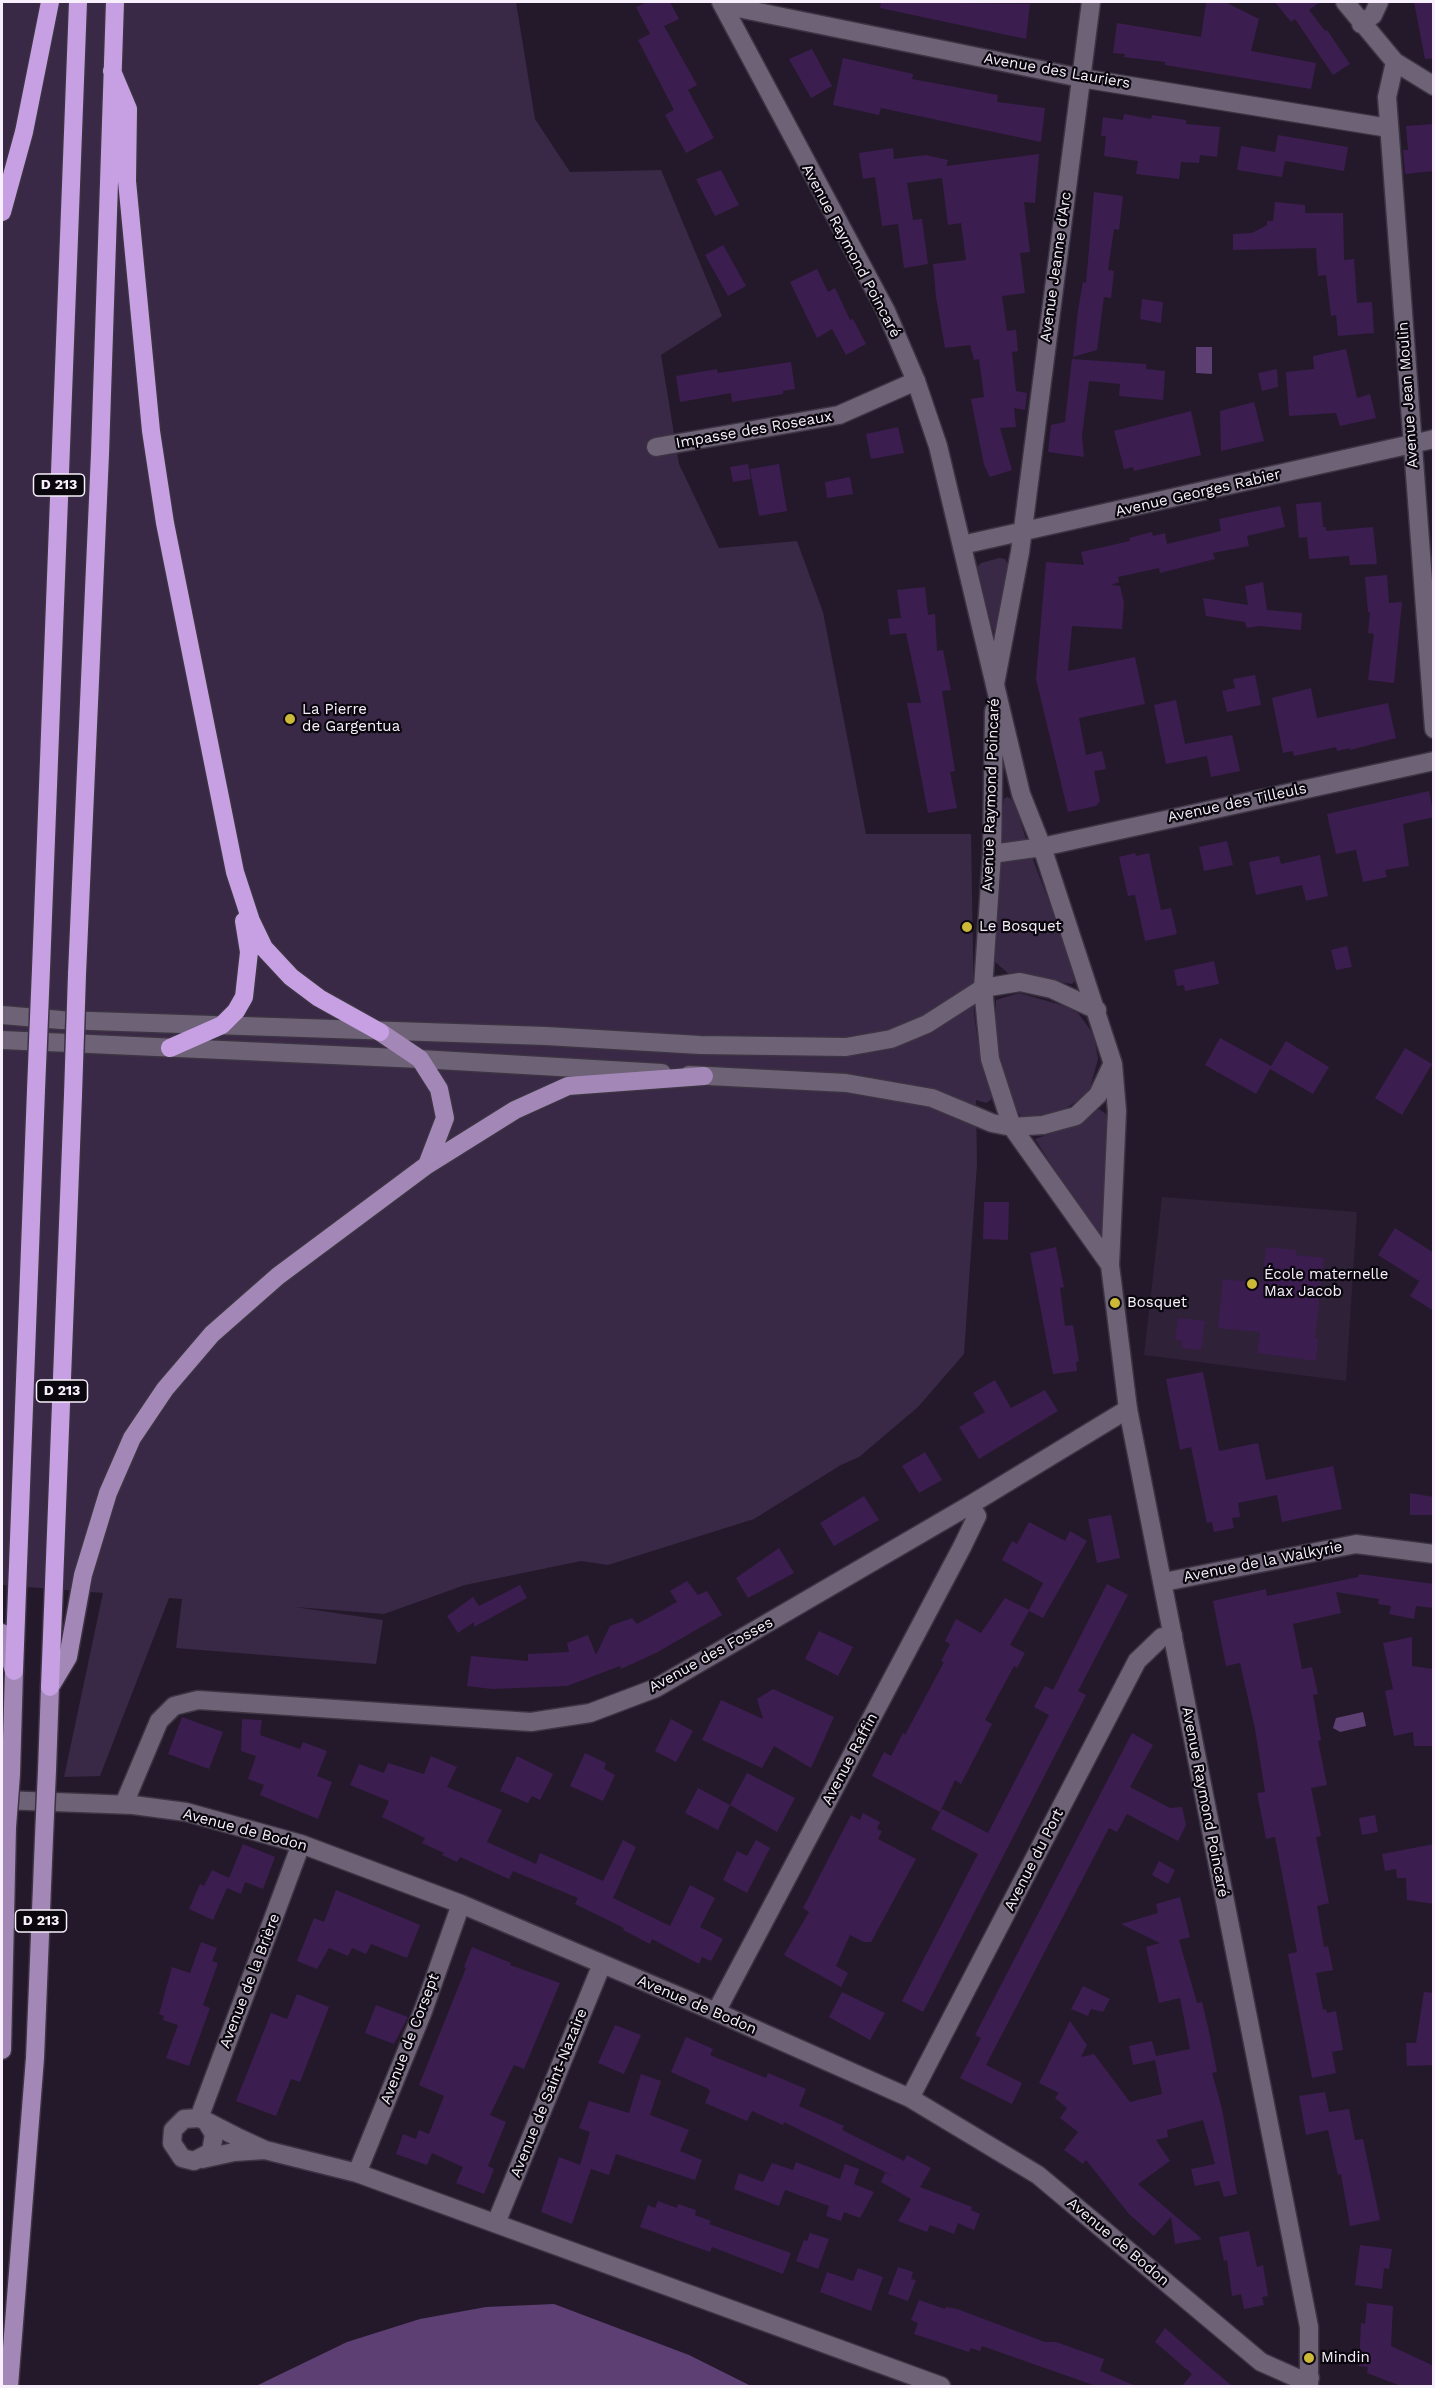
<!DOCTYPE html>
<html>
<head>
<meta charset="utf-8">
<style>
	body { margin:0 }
	#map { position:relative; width:1435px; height:2388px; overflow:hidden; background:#24192b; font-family:"Work Sans",sans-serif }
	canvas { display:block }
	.frame { position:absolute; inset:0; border:3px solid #f7f0fc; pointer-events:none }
</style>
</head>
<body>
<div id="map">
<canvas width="1435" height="2388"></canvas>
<div class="frame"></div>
</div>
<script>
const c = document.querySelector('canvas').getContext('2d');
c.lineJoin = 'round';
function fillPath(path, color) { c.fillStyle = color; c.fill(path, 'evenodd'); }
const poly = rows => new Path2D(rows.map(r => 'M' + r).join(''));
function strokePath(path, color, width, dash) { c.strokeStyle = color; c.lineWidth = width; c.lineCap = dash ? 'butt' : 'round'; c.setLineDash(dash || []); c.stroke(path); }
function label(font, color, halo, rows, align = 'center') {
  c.font = font + ' "Work Sans",sans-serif'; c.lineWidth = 4.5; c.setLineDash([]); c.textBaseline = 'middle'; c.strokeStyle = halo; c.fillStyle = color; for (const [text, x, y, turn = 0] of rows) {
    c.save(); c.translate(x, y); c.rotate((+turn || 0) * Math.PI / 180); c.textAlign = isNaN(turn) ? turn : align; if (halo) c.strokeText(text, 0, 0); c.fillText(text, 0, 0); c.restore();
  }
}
fillPath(poly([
	[1162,1197,1357,1212,1346,1381,1144,1355]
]), '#2e2138');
fillPath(poly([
	[2,2,516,2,535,119,570,172,661,170,722,316,661,355,679,464,719,548,797,541,823,612,866,834,971,834,974,1014,981,1062,992,1097,991,1100,986,1103,976,1100,977,1164,964,1354,918,1407,859,1457,841,1465,754,1519,608,1565,581,1561,465,1585,384,1614,295,1607,383,1620,376,1664,176,1648,182,1599,169,1598,100,1776,64,1777,103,1593,2,1585],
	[999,558,1005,559,1008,566,997,629,993,631,977,567,981,563],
	[1007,797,1014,800,1026,839,1004,844,1002,842,1002,812,1004,799],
	[1032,857,1078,978,1072,984,1009,974,995,962,1001,863],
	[1019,993,1065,1006,1078,1013,1094,1035,1098,1059,1090,1088,1082,1098,1063,1110,1036,1116,1021,1116,1017,1111,1001,1066,996,1034,996,1000],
	[1099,1109,1106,1114,1106,1231,1101,1237,1097,1236,1035,1139,1070,1127]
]), '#392846');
fillPath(poly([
	[1196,347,1212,347,1212,374,1196,373],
	[1363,1712,1366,1726,1340,1732,1333,1728,1336,1718],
	[554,2304,689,2355,751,2386,256,2386,347,2342,420,2319,486,2307]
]), '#5e3f73');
fillPath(poly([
	[647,2,670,2,679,19,664,26,697,85,688,90,714,138,686,153,665,115,674,110,638,40,650,34,636,7],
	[881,2,1030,4,1026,39,880,8],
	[1206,2,1225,2,1259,19,1251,51,1316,63,1311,89,1165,65,1165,62,1124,57,1125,54,1113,53,1117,23,1201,37],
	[1275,2,1320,2,1309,10,1325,31,1327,30,1350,64,1333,75,1295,19,1291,22],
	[1414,2,1434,2,1434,58,1425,59],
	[812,49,832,86,811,98,789,59],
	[843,58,913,74,912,79,998,95,997,102,1045,108,1041,142,881,108,879,115,833,105],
	[1124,114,1151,119,1152,115,1186,120,1186,124,1220,127,1217,157,1200,155,1199,163,1181,162,1179,179,1136,174,1138,161,1104,156,1106,136,1101,136,1103,117,1123,120],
	[1434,124,1434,171,1405,174,1403,150,1408,150,1406,126],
	[1278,135,1348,147,1344,171,1285,161,1282,177,1237,170,1241,146,1275,152],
	[893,148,894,159,926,155,948,160,946,166,1039,154,1035,203,1024,202,1030,252,1020,253,1025,293,1002,296,1007,331,1016,330,1018,351,1012,352,1016,391,1027,393,1025,410,1014,408,1016,427,1000,428,1012,470,990,477,984,465,971,399,984,397,979,359,974,360,970,345,945,348,936,297,933,264,966,260,961,223,948,225,942,178,907,183,913,220,922,219,928,264,904,268,898,224,882,226,875,177,863,179,859,153],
	[721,170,739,205,715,216,696,179],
	[1094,192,1123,196,1119,230,1114,229,1108,270,1114,271,1111,298,1104,297,1097,350,1073,357,1078,310,1083,282,1086,283],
	[1275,202,1305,205,1305,213,1343,213,1344,260,1354,259,1357,303,1372,302,1374,333,1338,336,1336,315,1331,316,1326,275,1318,276,1316,248,1233,250,1233,234,1252,233,1267,225,1267,221,1273,221],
	[723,245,746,286,728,296,705,255],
	[817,269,828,292,835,288,850,320,853,319,866,344,846,355,832,329,817,338,790,282],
	[1142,299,1163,302,1161,323,1140,319],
	[1346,349,1357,398,1370,394,1376,418,1340,426,1336,413,1289,416,1286,372,1314,369,1313,356],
	[1072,359,1146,364,1146,369,1165,371,1163,400,1119,396,1120,384,1089,381,1082,435,1084,457,1048,452,1051,425,1065,422],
	[791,362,795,389,783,391,783,394,732,402,731,393,680,402,676,376,717,369,718,373],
	[1277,369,1278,387,1262,391,1258,373],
	[1254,402,1264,441,1221,451,1220,411],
	[1191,411,1201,455,1134,471,1133,467,1124,469,1114,431],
	[898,427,904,453,871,459,866,434],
	[748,464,751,479,733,482,730,467],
	[779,464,787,511,759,516,750,469],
	[850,477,853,494,827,498,825,482],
	[1321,502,1323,527,1326,527,1326,531,1373,527,1377,564,1350,565,1349,556,1309,559,1307,537,1299,538,1296,504],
	[1280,506,1285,527,1247,536,1249,546,1213,553,1215,559,1160,573,1159,568,1118,577,1119,582,1111,585,1120,586,1124,603,1122,629,1072,626,1068,671,1135,657,1145,704,1079,718,1086,755,1102,751,1106,769,1094,771,1100,801,1096,806,1068,812,1036,679,1046,562,1084,565,1081,552,1130,541,1129,538,1152,532,1153,536,1165,533,1167,544,1221,531,1219,519],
	[1387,575,1389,603,1402,602,1394,683,1368,680,1374,634,1368,633,1370,612,1368,612,1365,577],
	[1263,582,1267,610,1302,613,1301,630,1259,626,1247,628,1245,622,1206,616,1203,598,1248,605,1245,586],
	[925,587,928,615,935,614,937,651,943,650,951,690,942,691,955,771,950,772,957,808,928,813,907,703,921,703,906,633,890,635,888,619,901,618,897,590],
	[1255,675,1261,705,1227,712,1222,691,1235,688,1233,679],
	[1311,688,1317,718,1388,703,1396,738,1350,750,1350,748,1337,751,1336,747,1294,756,1293,751,1283,753,1272,698],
	[1176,700,1185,744,1232,735,1240,771,1211,777,1207,756,1166,764,1154,705],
	[1429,791,1434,817,1403,824,1409,866,1385,870,1387,877,1363,882,1356,850,1336,854,1327,814],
	[1227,841,1233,865,1204,871,1199,847],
	[1135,853,1136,856,1149,853,1161,910,1171,908,1177,934,1145,941,1135,895,1128,896,1119,857],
	[1320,855,1328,896,1306,901,1302,885,1256,895,1249,862,1279,856,1281,864],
	[1347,946,1352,967,1336,970,1331,950],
	[1214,961,1219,984,1185,991,1184,985,1177,986,1174,970],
	[1220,1038,1271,1066,1286,1041,1329,1067,1313,1094,1270,1069,1256,1094,1205,1065],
	[1405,1048,1432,1064,1402,1115,1375,1098],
	[984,1202,1009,1202,1008,1240,983,1239],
	[1395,1228,1434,1253,1434,1311,1410,1296,1428,1267,1419,1281,1378,1255],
	[1056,1247,1064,1287,1060,1288,1065,1326,1073,1325,1079,1361,1076,1362,1077,1371,1053,1374,1030,1253],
	[1266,1247,1296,1250,1296,1255,1324,1258,1315,1338,1318,1339,1316,1361,1257,1353,1260,1332,1218,1328,1223,1279,1262,1283],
	[1178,1318,1205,1321,1201,1350,1181,1348,1182,1341,1175,1340],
	[1203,1372,1219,1451,1258,1443,1266,1480,1333,1466,1342,1509,1282,1522,1277,1495,1238,1503,1240,1517,1232,1518,1234,1528,1214,1532,1212,1522,1207,1523,1191,1447,1180,1450,1166,1379],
	[995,1380,1011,1408,1045,1390,1058,1411,979,1459,959,1427,985,1412,973,1393],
	[925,1452,942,1480,919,1493,902,1466],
	[1410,1493,1434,1497,1434,1515,1410,1515],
	[864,1496,879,1520,834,1546,820,1523],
	[1111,1515,1120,1558,1097,1563,1088,1519],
	[1029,1522,1065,1541,1070,1531,1087,1541,1043,1618,1029,1611,1010,1645,1025,1653,1017,1668,1014,1666,985,1720,992,1724,961,1784,955,1780,940,1812,872,1776,884,1752,891,1756,903,1733,905,1735,944,1662,941,1661,950,1644,945,1641,956,1619,981,1633,1005,1598,1029,1610,1043,1583,1002,1560,1012,1541,1017,1544],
	[779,1548,794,1573,748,1598,736,1578],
	[1359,1574,1434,1584,1434,1608,1416,1606,1414,1619,1389,1614,1391,1606,1378,1604,1379,1599,1336,1592,1341,1613,1293,1624,1302,1669,1312,1667,1318,1694,1313,1695,1321,1740,1318,1741,1327,1785,1311,1788,1321,1836,1316,1837,1329,1903,1317,1906,1324,1947,1328,1946,1333,1970,1316,1973,1323,2010,1326,2009,1327,2013,1336,2011,1343,2050,1332,2052,1336,2073,1312,2078,1288,1954,1297,1952,1284,1884,1275,1837,1266,1839,1257,1793,1265,1792,1255,1729,1240,1663,1226,1666,1213,1601,1266,1589,1267,1596,1358,1577],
	[687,1581,698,1595,707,1591,722,1615,656,1653,621,1669,620,1666,567,1686,492,1689,467,1686,471,1656,528,1661,528,1654,569,1652,567,1643,588,1635,596,1655,610,1626,632,1618,637,1624,677,1602,670,1591],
	[1107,1584,1128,1595,1078,1691,1086,1695,923,2012,902,2001,978,1854,931,1829,942,1809,988,1833,1049,1715,1034,1707,1045,1686,1053,1690],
	[520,1585,527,1598,474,1627,474,1622,458,1633,447,1616,473,1597,479,1606],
	[819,1631,853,1647,838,1676,805,1659],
	[1412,1637,1412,1666,1433,1669,1434,1746,1414,1746,1413,1732,1394,1736,1385,1691,1393,1689,1383,1643],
	[773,1689,834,1717,811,1768,774,1746,762,1768,702,1740,721,1700,763,1719,757,1699],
	[182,1717,223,1732,209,1769,168,1754],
	[242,1719,262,1720,260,1735,300,1749,303,1742,327,1751,317,1776,332,1782,318,1819,260,1795,264,1785,248,1779,256,1756,241,1751],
	[671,1719,693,1731,676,1762,655,1751],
	[1132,1733,1153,1745,1130,1787,1170,1808,1182,1807,1186,1825,1178,1841,1127,1814,1117,1832,1109,1828,986,2065,1022,2083,1012,2104,960,2078,981,2038,975,2035],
	[585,1753,606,1763,604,1769,615,1775,603,1801,570,1786],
	[431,1756,457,1767,447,1787,502,1810,487,1842,536,1864,540,1853,603,1881,623,1840,636,1847,613,1898,670,1926,690,1885,715,1898,700,1927,723,1939,711,1961,702,1957,699,1964,652,1939,650,1944,623,1930,624,1928,575,1904,578,1898,513,1871,509,1879,460,1857,457,1862,442,1855,444,1853,422,1843,425,1838,382,1817,389,1801,350,1785,359,1764,384,1773,388,1763,424,1774],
	[517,1756,553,1774,540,1800,532,1796,528,1803,500,1791],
	[747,1773,795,1798,777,1832,730,1805],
	[698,1788,730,1805,718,1830,685,1813],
	[863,1813,880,1822,877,1829,882,1831,878,1839,916,1859,871,1942,864,1942,850,1935,836,1966,848,1973,841,1987,784,1955,809,1912,803,1908,851,1815,860,1820],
	[1375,1815,1378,1832,1362,1835,1359,1818],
	[756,1840,770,1848,747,1893,723,1880,737,1851,747,1856],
	[243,1844,275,1857,263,1889,245,1882,241,1894,227,1888,213,1920,189,1909,200,1884,204,1886,212,1870,229,1878],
	[1434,1844,1434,1904,1407,1900,1406,1878,1397,1878,1396,1869,1385,1871,1382,1854],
	[1159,1861,1175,1870,1168,1884,1152,1875],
	[336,1890,420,1925,407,1958,371,1944,366,1954,352,1948,348,1956,329,1948,317,1969,297,1961,314,1918,324,1922],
	[1180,1897,1190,1937,1179,1940,1197,2003,1202,2002,1208,2027,1217,2072,1212,2073,1222,2109,1237,2194,1224,2197,1219,2181,1195,2186,1191,2169,1215,2164,1203,2120,1167,2130,1168,2137,1156,2140,1170,2161,1138,2184,1202,2239,1175,2244,1171,2217,1154,2236,1129,2214,1086,2160,1083,2164,1064,2150,1078,2132,1060,2118,1067,2108,1055,2098,1059,2093,1039,2083,1070,2021,1087,2045,1081,2057,1094,2054,1130,2102,1162,2094,1155,2060,1133,2065,1129,2046,1152,2041,1156,2056,1190,2049,1180,1998,1159,2003,1146,1947,1160,1943,1121,1924,1158,1913,1156,1904],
	[201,1942,217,1948,212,1961,218,1963,203,2005,210,2008,189,2066,166,2058,178,2025,163,2020,164,2016,159,2014,172,1967,190,1973],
	[472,1947,511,1963,510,1965,560,1983,524,2069,514,2065,490,2115,506,2122,488,2166,494,2169,484,2194,456,2183,463,2167,432,2153,427,2165,396,2154,403,2134,416,2139,419,2130,429,2134,444,2096,419,2085,466,1968,464,1967],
	[1083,1986,1110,1999,1103,2012,1091,2009,1088,2016,1071,2009],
	[842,1992,885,2013,870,2040,829,2017],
	[1424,1992,1434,1993,1434,2065,1407,2066,1406,2043,1416,2043],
	[297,1994,329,2007,300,2082,291,2079,276,2116,236,2101,271,2013,287,2019],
	[376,2005,408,2017,394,2044,365,2033],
	[615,2025,641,2035,624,2074,598,2063],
	[686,2037,713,2049,710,2055,766,2078,768,2073,806,2089,799,2106,844,2126,842,2130,904,2161,907,2155,931,2168,920,2187,972,2207,971,2210,980,2214,974,2230,958,2223,954,2234,930,2225,927,2232,898,2221,911,2199,881,2182,885,2173,895,2177,784,2122,783,2125,752,2111,747,2121,705,2103,710,2091,707,2088,671,2072],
	[641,2074,661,2081,650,2115,689,2130,680,2151,702,2160,695,2180,616,2154,609,2175,591,2169,572,2224,541,2212,559,2157,580,2165,590,2132,579,2128,589,2101,629,2113],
	[1325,2092,1329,2112,1349,2109,1355,2140,1363,2139,1380,2220,1350,2226,1341,2174,1338,2175,1328,2130,1306,2135,1299,2096],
	[796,2162,840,2179,845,2164,859,2169,854,2184,874,2192,860,2218,844,2212,841,2221,826,2216,829,2206,785,2190,779,2206,734,2189,739,2173,763,2182,772,2163,793,2170],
	[658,2201,677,2208,678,2204,696,2210,695,2215,711,2221,709,2224,791,2253,783,2274,712,2247,710,2252,640,2227,648,2205,655,2208],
	[1249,2231,1257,2267,1263,2265,1268,2296,1262,2297,1264,2305,1244,2309,1241,2294,1232,2296,1227,2260,1224,2261,1219,2237],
	[810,2233,829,2239,818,2269,796,2261,804,2240,807,2241],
	[1360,2245,1392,2249,1389,2269,1384,2268,1382,2289,1355,2285],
	[898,2267,913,2272,911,2279,916,2280,908,2301,888,2294],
	[858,2268,883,2277,871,2311,820,2292,827,2272,853,2281],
	[919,2300,945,2309,946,2307,957,2309,1045,2342,1056,2342,1104,2359,1100,2371,1136,2386,1096,2386,982,2346,980,2351,971,2348,969,2352,914,2334,918,2323,911,2320],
	[1367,2303,1393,2306,1391,2346,1434,2366,1434,2386,1401,2386,1367,2373,1368,2367,1359,2366,1361,2323,1365,2324],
	[1165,2328,1206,2364,1232,2386,1182,2386,1192,2374,1155,2342]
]), '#3c1d4f');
const street = poly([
	[1345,2,1395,62,1434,86],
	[726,10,738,8,1081,78,1389,128],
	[1361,24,1373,15,1379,2],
	[1395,62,1387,97,1434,729],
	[656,447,839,415,916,381],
	[962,545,1434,439],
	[995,684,1020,552,1091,2],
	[1042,847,1434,761],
	[1164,1582,1356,1544,1434,1554],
	[2,1800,133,1805,186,1812,301,1844,461,1904,716,2012,910,2098,1038,2175,1261,2362,1297,2378,1310,2378],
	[124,1804,159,1721,174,1706,198,1700,531,1722,590,1713,656,1688,970,1505,1128,1409],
	[716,2012,962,1547,977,1516,970,1505],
	[910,2098,1137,1661,1162,1637,1173,1635],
	[199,2118,301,1844],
	[206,2121,214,2134,211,2152,194,2161,182,2158,172,2143,173,2130,184,2119,199,2118,206,2121,239,2138,265,2150,357,2173,941,2386],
	[202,2159,234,2152,264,2150],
	[357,2173,423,2011,461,1904],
	[496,2223,602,1964]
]);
const secondary = poly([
	[721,2,886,311,916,381,938,446,1021,794,1042,847,1113,1064,1117,1111,1110,1265,1128,1409,1309,2327,1309,2386],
	[994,711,992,854,983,988,990,1059,1012,1127,1110,1265],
	[992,854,1042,847],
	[2,1015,61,1020,546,1036,700,1045,846,1047,891,1039,927,1024,983,988,1020,982,1052,989,1097,1010],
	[2,1040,420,1059,662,1073],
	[689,1075,846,1083,932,1098,992,1123,1012,1127,1043,1125,1076,1116,1098,1095,1112,1065]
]);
const primary = poly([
	[380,1032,420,1059,439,1089,445,1118,427,1165],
	[2,1633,14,1671,11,1774],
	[47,1770,50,1687,68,1657,83,1575,108,1493,132,1438,165,1389,212,1334,278,1276,427,1165,515,1110,568,1086,704,1076],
	[2,2050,7,1827],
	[9,2386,35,2058,44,1837]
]);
const highway = poly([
	[112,71,128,109,127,181,151,431,165,523,235,872,251,921,264,948,291,977,319,998,380,1032],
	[2,212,24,132,50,2],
	[41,969,78,2],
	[77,974,100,454,115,2],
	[170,1048,222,1025,236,1011,244,997,249,952,244,921],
	[14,1671,36,1090],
	[50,1687,73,1095]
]);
strokePath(street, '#3c3442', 21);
strokePath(secondary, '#3c3442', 21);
strokePath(primary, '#3c3442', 21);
strokePath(highway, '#3c3442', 21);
strokePath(street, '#6e6277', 18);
strokePath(secondary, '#6e6277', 18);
strokePath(primary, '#a387b7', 18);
strokePath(highway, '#c6a0e2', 18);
const primaryBridge = poly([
	[7,1827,11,1774],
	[44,1837,47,1770]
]);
const highwayBridge = poly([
	[36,1090,41,969],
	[73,1095,77,974]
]);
strokePath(primaryBridge, '#3c3442', 21, []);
strokePath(highwayBridge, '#3c3442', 21, []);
strokePath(primaryBridge, '#a387b7', 18);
strokePath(highwayBridge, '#c6a0e2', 18);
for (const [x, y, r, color] of [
	[290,719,6,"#cdb938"],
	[967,927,6,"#cdb938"],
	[1252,1284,6,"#cdb938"],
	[1115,1303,6,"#cdb938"],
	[1309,2358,6,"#cdb938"]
]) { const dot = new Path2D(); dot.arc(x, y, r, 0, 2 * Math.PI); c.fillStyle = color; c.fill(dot); strokePath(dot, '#0b070e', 2); }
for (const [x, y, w] of [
	[59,485,51],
	[62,1391,51],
	[41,1921,51]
]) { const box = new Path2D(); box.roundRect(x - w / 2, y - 11, w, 22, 4.5); c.fillStyle = '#0b070e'; c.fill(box); strokePath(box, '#f7f0fc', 1.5); }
label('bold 14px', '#f7f0fc', null, [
	["D 213",59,485],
	["D 213",62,1391],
	["D 213",41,1921]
]);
label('15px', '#f7f0fc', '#0b070e', [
	["Avenue des Lauriers",1057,71,10],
	["Avenue Raymond Poincaré",851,251,62],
	["Avenue Jeanne d'Arc",1056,267,-82],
	["Avenue Jean Moulin",1408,395,-94],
	["Impasse des Roseaux",754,430,-10],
	["Avenue Georges Rabier",1198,493,-13],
	["Avenue Raymond Poincaré",991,795,-88],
	["Avenue des Tilleuls",1237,803,-12],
	["Avenue de la Walkyrie",1263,1562,-11],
	["Avenue des Fosses",711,1655,-29],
	["Avenue Raffin",850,1759,-62],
	["Avenue Raymond Poincaré",1205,1802,79],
	["Avenue de Bodon",245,1830,15],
	["Avenue du Port",1034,1860,-63],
	["Avenue de la Brière",250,1981,-69],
	["Avenue de Bodon",697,2005,23],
	["Avenue de Corsept",410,2039,-69],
	["Avenue de Saint-Nazaire",549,2093,-68],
	["Avenue de Bodon",1118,2242,40]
]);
label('15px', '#f7f0fc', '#0b070e', [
	["La Pierre",302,710],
	["de Gargentua",302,727],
	["Le Bosquet",979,927],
	["École maternelle",1264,1275],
	["Max Jacob",1264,1292],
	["Bosquet",1127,1303],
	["Mindin",1321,2358]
], 'left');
</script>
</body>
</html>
